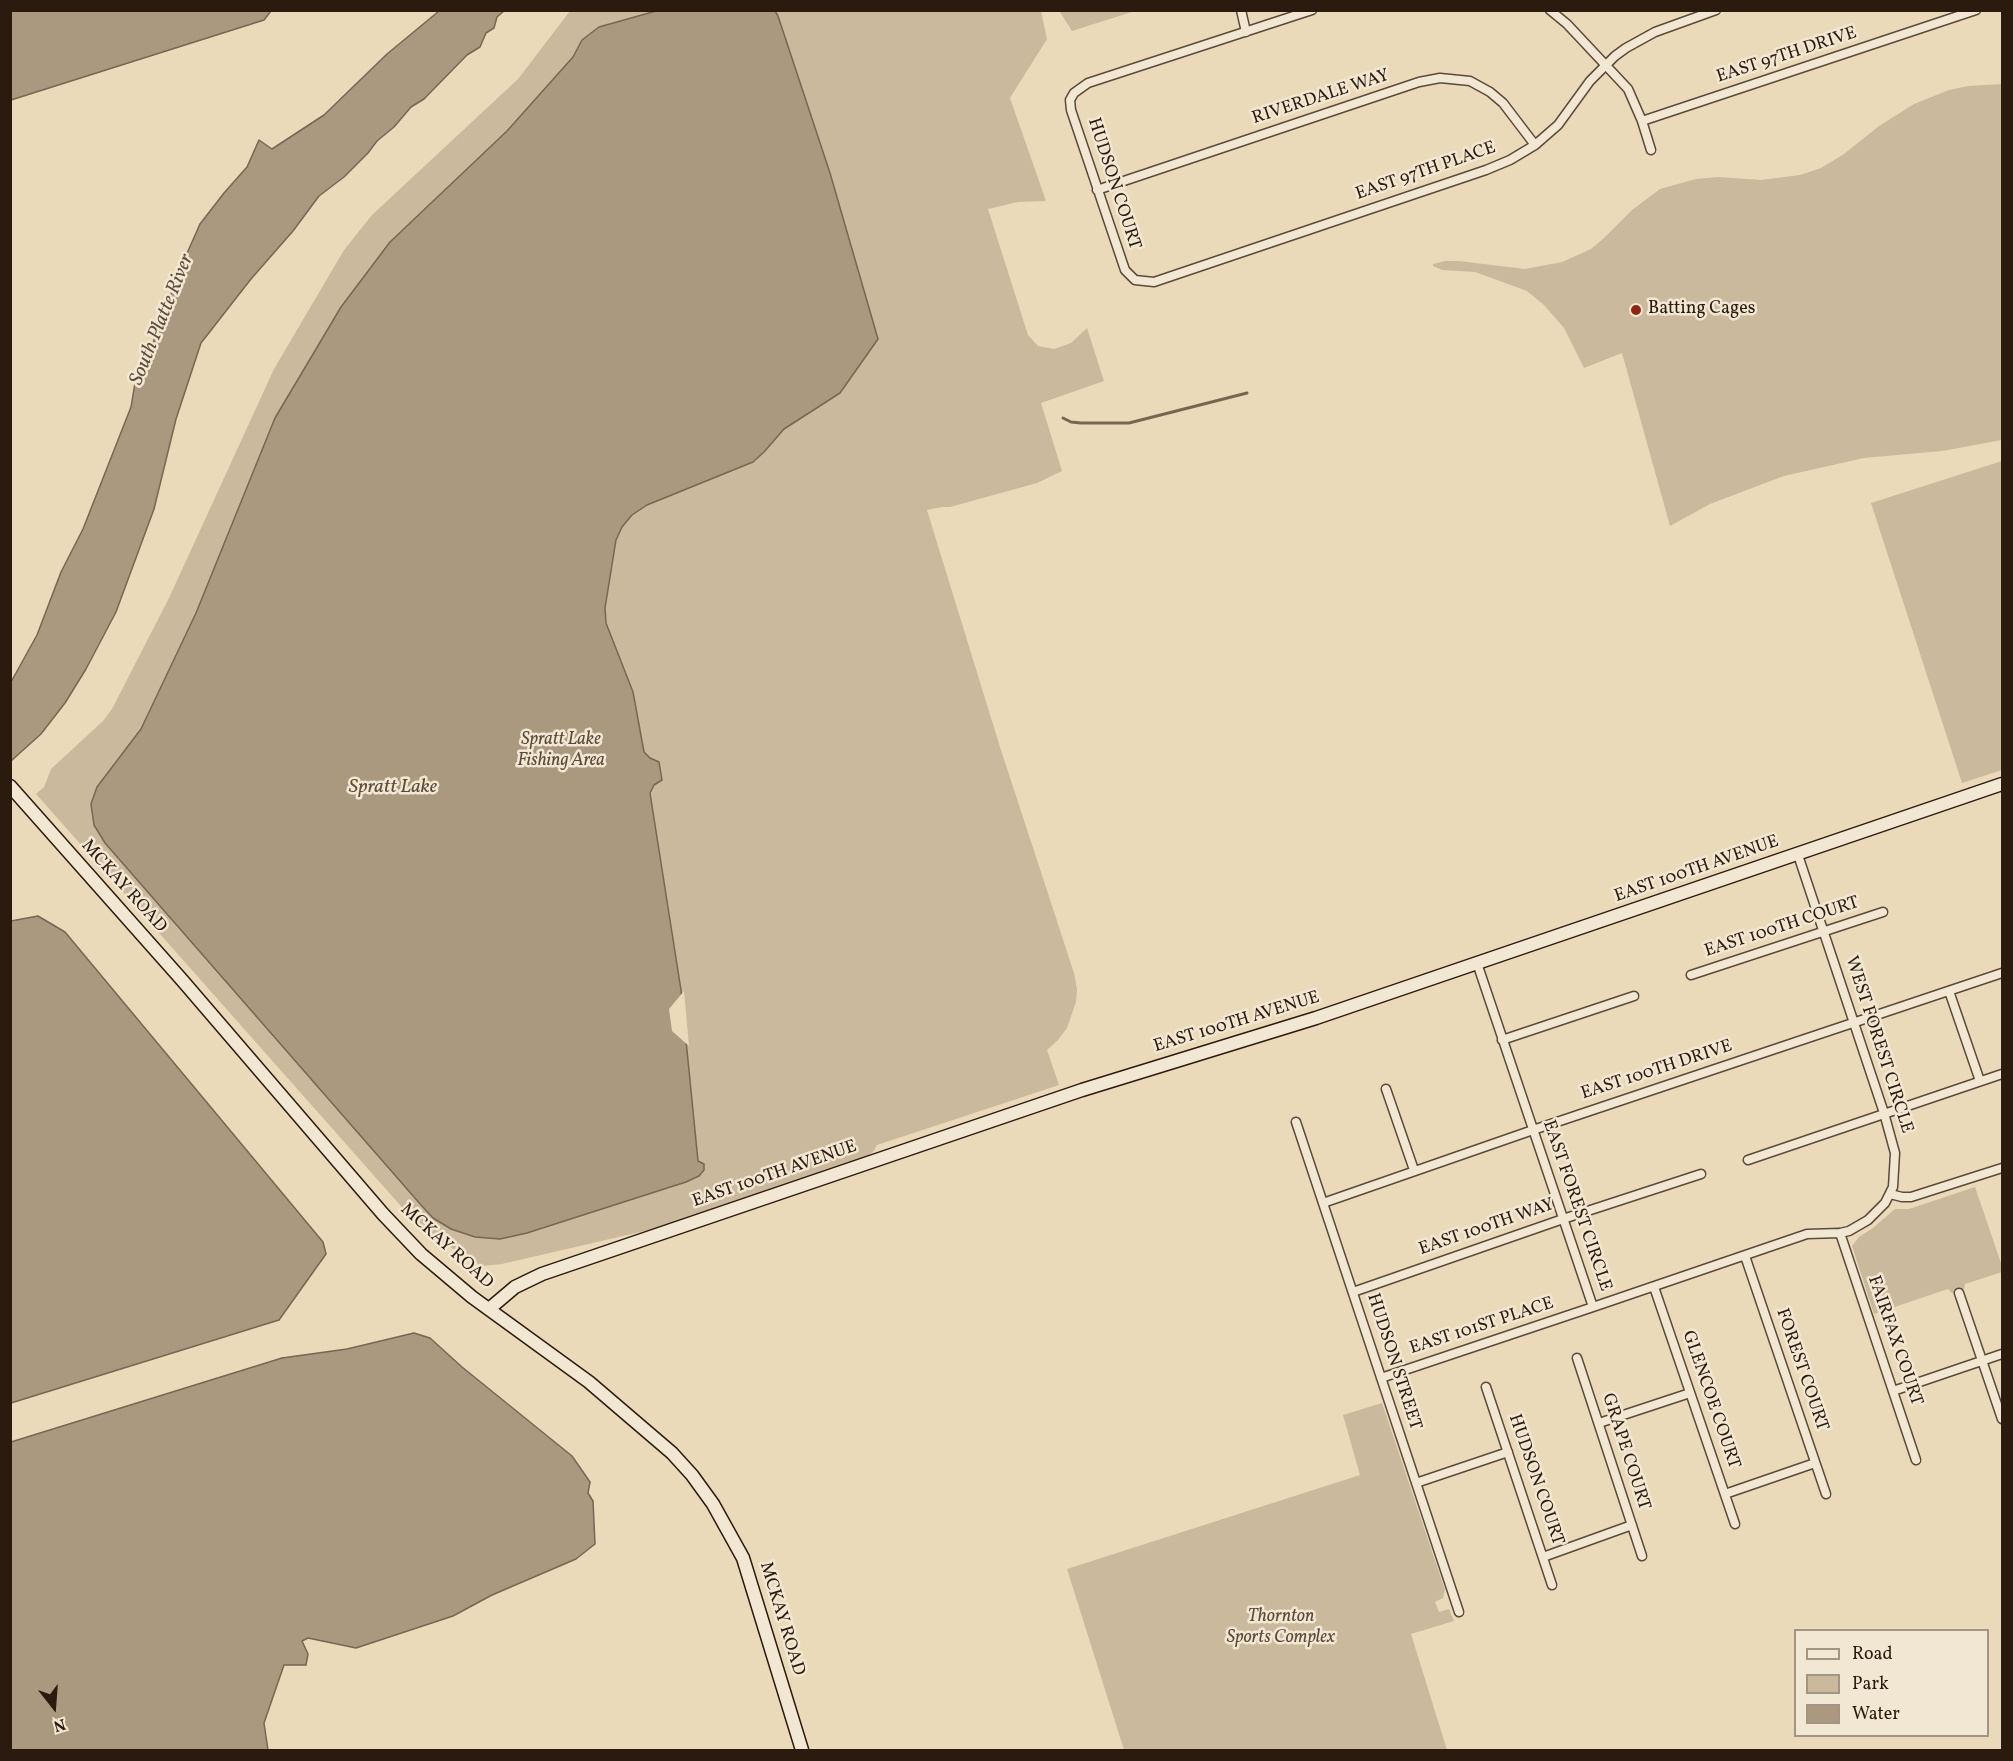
<!DOCTYPE html>
<html>
<head>
<meta charset="utf-8">
<style>
	body { margin:0 }
	#map { position:relative; width:2013px; height:1761px; overflow:hidden; background:#ebdab9; font-family:Vollkorn,serif }
	canvas { display:block }
	.frame { position:absolute; inset:0; border:12px solid #2b1a0e; pointer-events:none }
	.legend { position:absolute; left:1794px; top:1629px; width:195px; height:108px; box-sizing:border-box; background:#f2e7d2; border:2px solid #a29584; margin:0; padding:8px 10px; list-style:none; font-size:18px; color:#2b1a0e }
	.legend li { display:flex; align-items:center; gap:12px; height:30px }
	.legend b { width:30px; border:2px solid #a29584 }
	.north { position:absolute; left:24px; top:1677px; width:60px; height:60px; -webkit-text-stroke:4px #f2e7d2; paint-order:stroke; rotate:163deg; font-size:16px; font-weight:700; line-height:24px; text-align:center; color:#2b1a0e }
	.north::after { content:''; display:block; margin:auto; width:21px; height:27px; background:#2b1a0e; clip-path:polygon(50% 0,100% 100%,50% 72%,0 100%) }
</style>
</head>
<body>
<div id="map">
<canvas width="2013" height="1761"></canvas>
<div class="frame"></div>
<ul class="legend">
<li><b style="height:8px;background:#f2e7d2"></b>Road</li>
<li><b style="height:16px;background:#cab99c"></b>Park</li>
<li><b style="height:16px;background:#aa997f"></b>Water</li>
</ul>
<div class="north">N</div>
</div>
<script>
const c = document.querySelector('canvas').getContext('2d');
c.lineJoin = 'round';
function fillPath(path, color) { c.fillStyle = color; c.fill(path, 'evenodd'); }
const poly = rows => new Path2D(rows.map(r => 'M' + r).join(''));
function strokePath(path, color, width, dash) { c.strokeStyle = color; c.lineWidth = width; c.lineCap = dash ? 'butt' : 'round'; c.setLineDash(dash || []); c.stroke(path); }
function label(font, color, halo, rows, align = 'center') {
  c.font = font + ' Vollkorn,serif'; c.lineWidth = 5; c.setLineDash([]); c.textBaseline = 'middle'; c.strokeStyle = halo; c.fillStyle = color; for (const [text, x, y, turn = 0] of rows) {
    c.save(); c.translate(x, y); c.rotate((+turn || 0) * Math.PI / 180); c.textAlign = isNaN(turn) ? turn : align; if (halo) c.strokeText(text, 0, 0); c.fillText(text, 0, 0); c.restore();
  }
}
fillPath(poly([
	[570,11,1041,11,1047,39,1010,98,1046,201,1018,202,988,209,1028,335,1038,346,1054,349,1071,343,1087,328,1104,381,1041,403,1062,471,1037,483,950,507,942,507,927,510,1000,747,1074,973,1077,989,1076,1002,1067,1028,1058,1040,1047,1050,1059,1085,877,1145,873,1152,865,1158,675,1224,502,1264,482,1266,423,1231,36,794,44,787,51,769,103,721,112,709,169,598,274,369,344,250,372,215,518,79],
	[1056,11,1135,11,1072,31,1060,12],
	[2002,84,2002,440,1942,451,1864,458,1784,476,1710,504,1670,526,1622,353,1584,368,1564,328,1544,305,1527,291,1475,272,1442,270,1433,266,1433,264,1445,261,1459,261,1525,269,1562,262,1591,249,1604,238,1632,210,1660,189,1696,179,1718,177,1761,180,1800,175,1821,168,1844,154,1879,126,1914,104,1949,90,1968,86],
	[2002,461,2002,770,1962,783,1871,503],
	[1975,1187,2002,1266,2002,1272,1965,1284,1964,1289,1952,1293,1948,1289,1874,1314,1852,1246,1859,1237,1873,1228,1895,1209,1909,1209],
	[1382,1403,1445,1590,1443,1598,1435,1602,1439,1612,1449,1609,1454,1621,1411,1634,1447,1750,1124,1750,1067,1569,1360,1475,1343,1415]
]), '#cab99c');
const water = poly([
	[11,10,271,10,271,11,264,20,11,100,11,10],
	[439,11,504,11,497,17,494,28,486,33,480,47,467,55,424,99,411,107,394,127,377,141,368,153,344,177,319,196,293,231,251,279,201,343,176,419,154,509,116,612,86,669,65,703,41,734,11,761,11,682,37,635,61,572,83,529,131,407,135,383,148,360,162,313,177,281,184,260,200,224,224,193,247,167,259,140,272,149,324,115,387,54,439,11],
	[656,11,775,11,778,16,830,173,878,339,840,393,784,429,764,452,753,462,647,505,632,515,622,527,616,540,605,608,606,623,633,692,644,752,650,758,659,762,662,780,654,785,650,793,681,990,698,1161,704,1164,704,1170,699,1176,686,1182,527,1233,500,1239,475,1237,451,1229,433,1218,421,1205,105,843,94,825,91,804,97,787,141,729,196,613,275,418,341,307,390,242,507,131,573,57,582,40,599,27,656,11],
	[38,916,65,932,323,1242,326,1254,279,1320,11,1403,11,921,38,916],
	[414,1333,430,1338,462,1367,572,1456,590,1482,588,1493,593,1501,595,1544,576,1559,492,1595,453,1616,356,1648,308,1638,302,1641,308,1654,306,1665,284,1665,264,1723,268,1750,11,1750,11,1442,282,1358,347,1349,414,1333]
]);
fillPath(water, '#aa997f');
strokePath(water, '#776652', 1.5);
fillPath(poly([
	[684,991,689,1046,672,1031,669,1009]
]), '#ebdab9');
strokePath(poly([
	[1063,418,1071,422,1081,423,1129,423,1247,393]
]), '#776652', 3);
const street = poly([
	[1241,10,1246,32],
	[1312,10,1088,83,1074,93,1070,100,1071,110,1125,270,1135,280,1154,282,1486,170,1510,160,1535,145,1558,125,1590,81,1615,56,1626,48,1655,32,1716,10],
	[1550,10,1567,24,1628,89,1642,121,1651,150],
	[1642,121,1976,10],
	[1097,190,1419,82,1440,78,1470,81,1490,92,1503,103,1535,145],
	[1477,963,1593,1307,1807,1234,1840,1233,1849,1231,1868,1220,1885,1203,1893,1187,1895,1153,1884,1113,1798,855],
	[1691,975,1883,912],
	[1949,991,1980,1081],
	[1502,1040,1634,996],
	[1386,1089,1414,1170],
	[1296,1122,1459,1612],
	[1748,1160,2002,1074],
	[1890,1194,1902,1197,1911,1197,2002,1168],
	[1323,1203,1533,1130,2002,973],
	[1840,1233,1916,1460],
	[1745,1256,1826,1494],
	[1654,1287,1735,1524],
	[1353,1292,1563,1219,1701,1174],
	[1959,1293,2002,1419],
	[1577,1358,1642,1556],
	[1381,1378,1593,1307],
	[1486,1387,1552,1585],
	[1893,1391,2002,1354],
	[1599,1423,1690,1393],
	[1416,1483,1508,1452],
	[1725,1494,1815,1463],
	[1543,1557,1632,1525]
]);
const secondary = poly([
	[10,786,182,980,383,1214,421,1254,472,1297,589,1382,672,1453,692,1475,713,1504,743,1558,802,1750],
	[489,1309,515,1287,542,1274,1082,1090,1316,1018,2002,784]
]);
strokePath(street, '#5b4a39', 11);
strokePath(secondary, '#2b1a0e', 15);
strokePath(street, '#f2e7d2', 8);
strokePath(secondary, '#f2e7d2', 12);
for (const [x, y, r, color] of [
	[1636,310,6,"#8f2418"]
]) { const dot = new Path2D(); dot.arc(x, y, r, 0, 2 * Math.PI); c.fillStyle = color; c.fill(dot); strokePath(dot, '#f2e7d2', 2); }
label('18px', '#2b1a0e', '#f2e7d2', [
	["EAST 97TH DRIVE",1787,56,-18],
	["RIVERDALE WAY",1321,98,-18],
	["EAST 97TH PLACE",1426,172,-19],
	["HUDSON COURT",1113,184,72],
	["EAST 100TH AVENUE",1697,870,-19],
	["MCKAY ROAD",123,887,48],
	["EAST 100TH COURT",1782,928,-18],
	["EAST 100TH AVENUE",1237,1023,-17],
	["WEST FOREST CIRCLE",1878,1045,72],
	["EAST 100TH DRIVE",1657,1071,-18],
	["EAST 100TH AVENUE",775,1175,-19],
	["EAST FOREST CIRCLE",1576,1206,71],
	["EAST 100TH WAY",1487,1228,-19],
	["MCKAY ROAD",446,1247,42],
	["EAST 101ST PLACE",1482,1327,-18],
	["FAIRFAX COURT",1894,1341,71],
	["HUDSON STREET",1393,1362,72],
	["FOREST COURT",1801,1370,71],
	["GLENCOE COURT",1710,1400,71],
	["GRAPE COURT",1625,1452,72],
	["HUDSON COURT",1535,1480,71],
	["MCKAY ROAD",781,1619,73]
]);
label('18px', '#2b1a0e', '#f2e7d2', [
	["Batting Cages",1648,310]
], 'left');
label('italic 18px', '#5b4a39', '#f2e7d2', [
	["Spratt Lake",561,741],
	["Fishing Area",561,762],
	["Thornton",1281,1618],
	["Sports Complex",1281,1639]
]);
label('italic 20px', '#5e4d3b', '#f2e7d2', [
	["South Platte River",163,320,-68],
	["Spratt Lake",393,788]
]);
</script>
</body>
</html>
